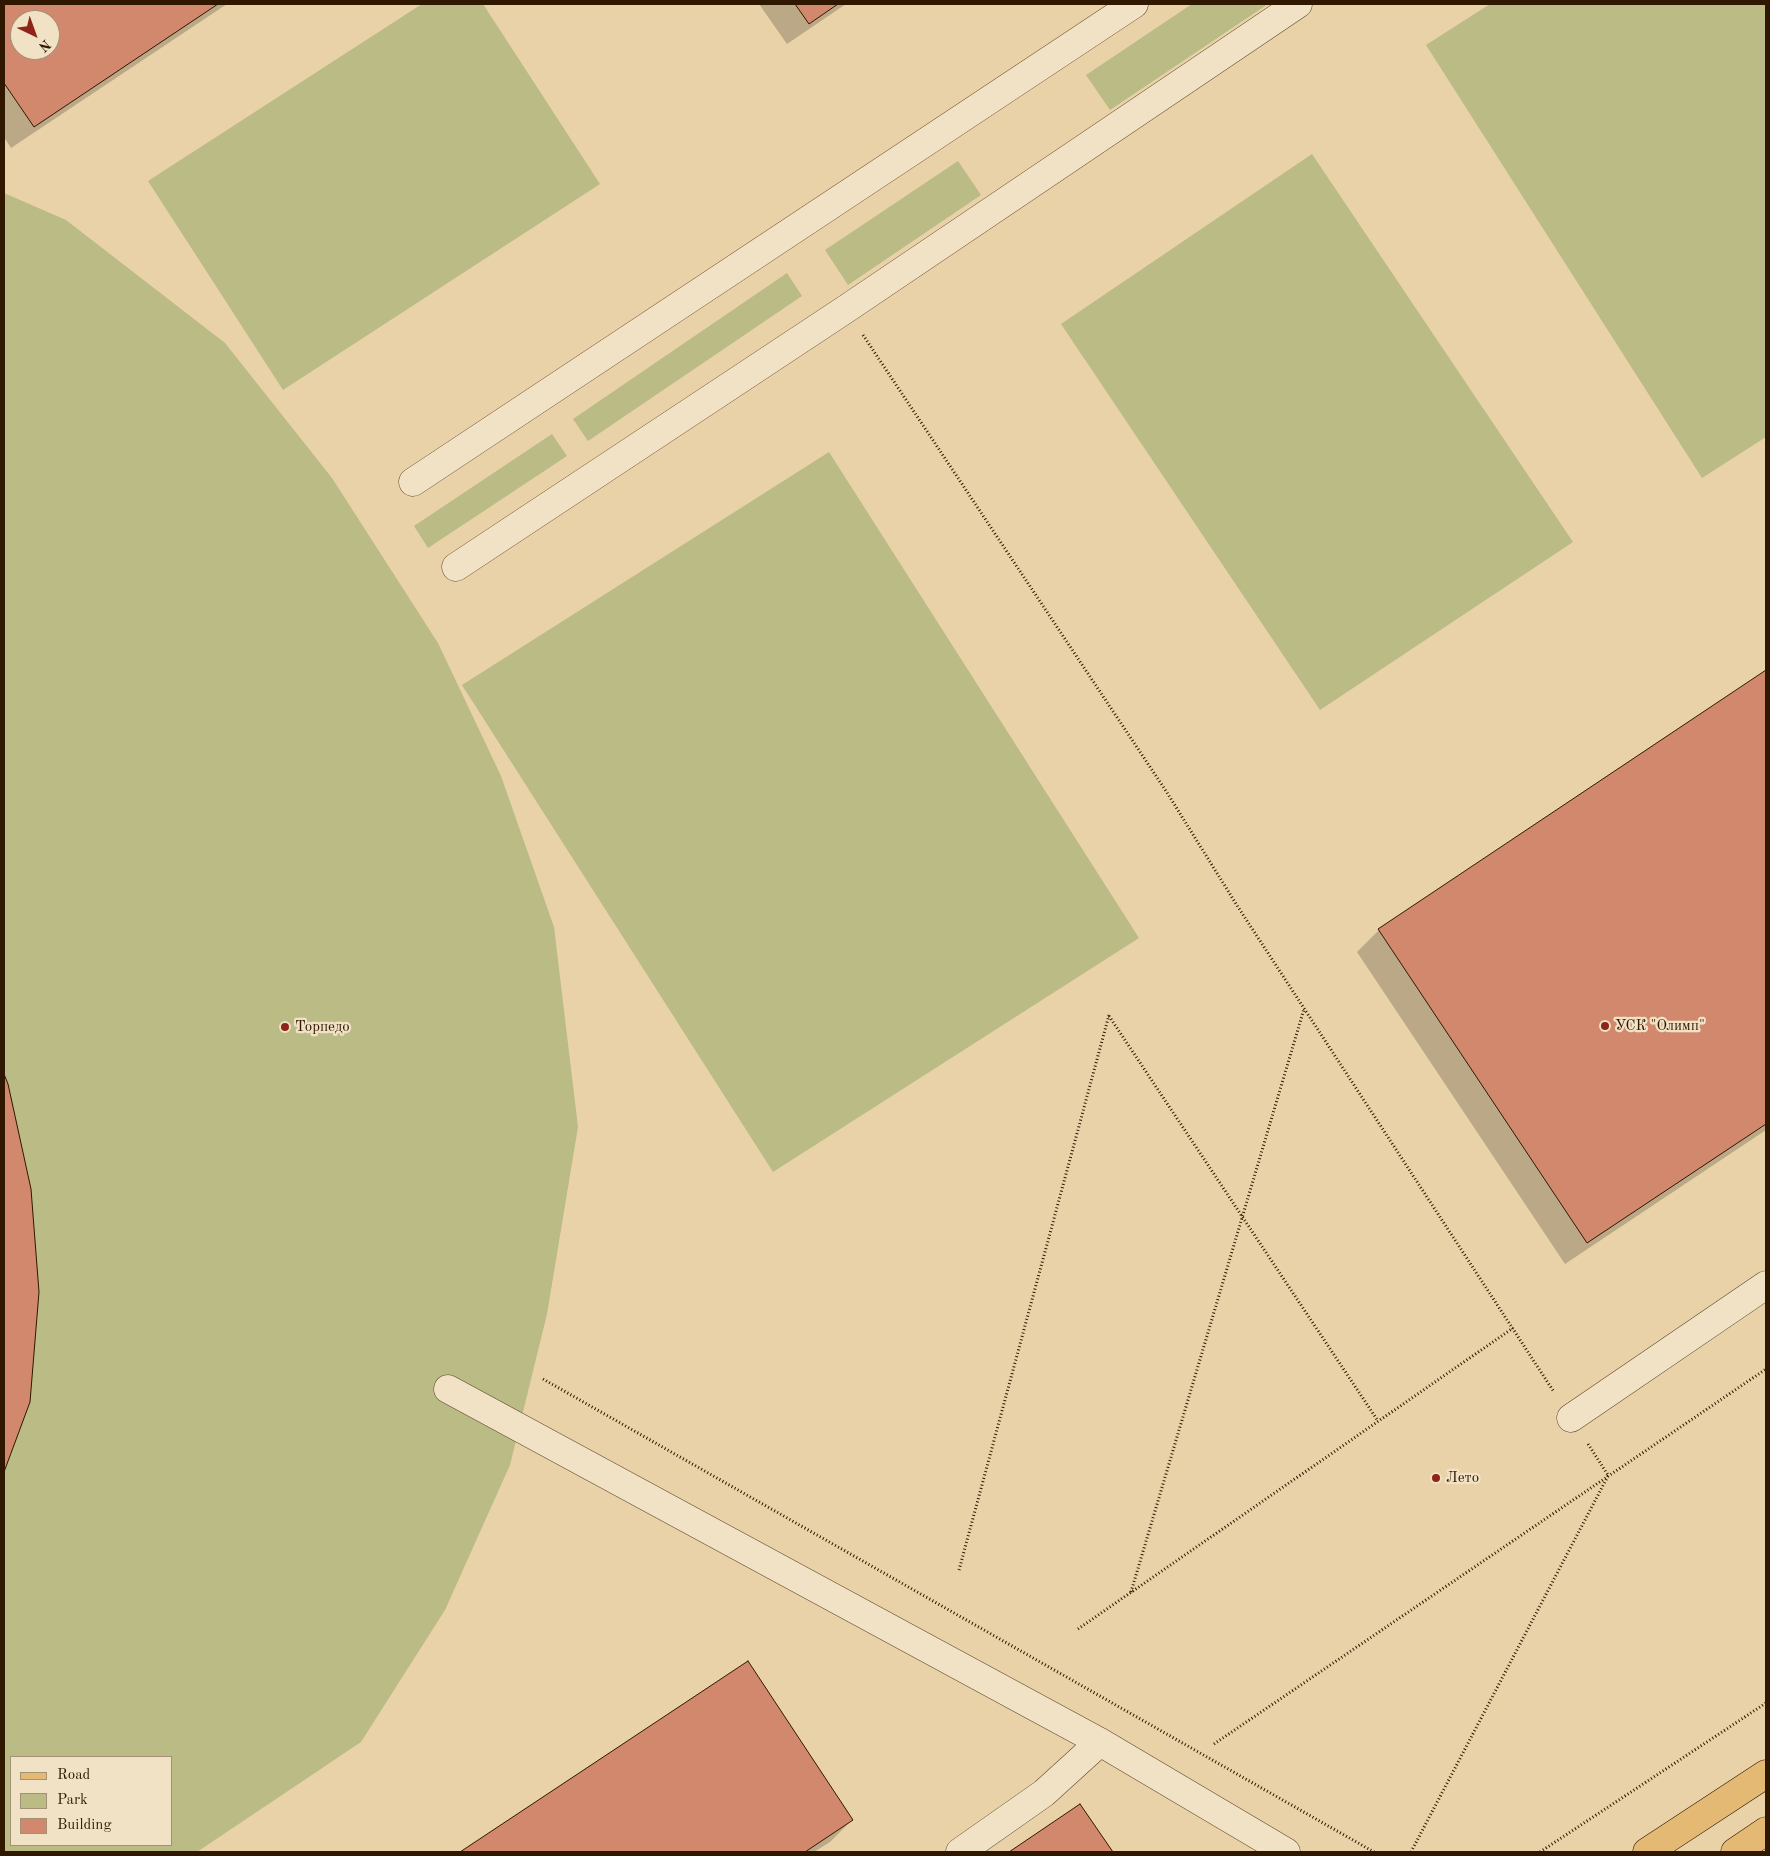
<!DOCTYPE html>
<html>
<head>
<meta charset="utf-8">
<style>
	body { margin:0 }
	#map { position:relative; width:1770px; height:1856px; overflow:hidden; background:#e9d2a8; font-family:"Old Standard TT",serif }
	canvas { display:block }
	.frame { position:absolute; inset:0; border:5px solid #2f1700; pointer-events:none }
	.legend { position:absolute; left:10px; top:1756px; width:162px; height:90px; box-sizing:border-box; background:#f1e2c6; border:1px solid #a39177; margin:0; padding:6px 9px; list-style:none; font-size:15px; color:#2f1700 }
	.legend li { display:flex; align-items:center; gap:10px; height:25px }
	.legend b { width:25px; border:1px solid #a39177 }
	.north { position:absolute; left:10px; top:10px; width:50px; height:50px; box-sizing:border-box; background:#f1e2c6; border:1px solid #a39177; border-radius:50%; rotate:138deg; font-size:14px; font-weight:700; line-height:20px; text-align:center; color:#2f1700 }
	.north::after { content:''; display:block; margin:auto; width:18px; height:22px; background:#8f2418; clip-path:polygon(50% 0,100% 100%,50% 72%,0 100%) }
</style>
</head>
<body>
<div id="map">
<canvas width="1770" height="1856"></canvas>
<div class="frame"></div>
<ul class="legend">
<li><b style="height:6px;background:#e4b974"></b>Road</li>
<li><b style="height:14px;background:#babb85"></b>Park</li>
<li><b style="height:14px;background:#d1886c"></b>Building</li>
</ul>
<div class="north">N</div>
</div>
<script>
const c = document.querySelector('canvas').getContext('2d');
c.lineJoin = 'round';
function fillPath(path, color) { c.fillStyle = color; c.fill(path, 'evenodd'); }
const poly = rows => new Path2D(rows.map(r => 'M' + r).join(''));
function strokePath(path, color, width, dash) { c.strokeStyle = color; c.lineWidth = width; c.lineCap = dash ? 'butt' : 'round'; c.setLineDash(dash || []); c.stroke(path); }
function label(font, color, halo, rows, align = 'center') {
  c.font = font + ' "Old Standard TT",serif'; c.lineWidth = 4.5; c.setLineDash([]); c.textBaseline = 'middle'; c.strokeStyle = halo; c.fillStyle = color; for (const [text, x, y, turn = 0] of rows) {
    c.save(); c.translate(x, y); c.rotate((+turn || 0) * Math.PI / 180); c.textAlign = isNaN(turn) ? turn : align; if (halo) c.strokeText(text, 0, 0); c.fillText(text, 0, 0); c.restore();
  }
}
fillPath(poly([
	[422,4,483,4,600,184,283,390,148,181],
	[1192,4,1268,4,1110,110,1086,75],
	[1490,4,1766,4,1766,437,1702,478,1426,45],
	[1312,154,1573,542,1320,710,1061,324],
	[958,161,981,195,848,285,825,250],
	[4,193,66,220,225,343,332,478,438,643,501,776,554,927,578,1127,547,1314,510,1465,445,1610,361,1742,197,1852,4,1852],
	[11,1757,171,1757,171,1845,11,1845],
	[787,273,802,296,588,441,573,419],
	[552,434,567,456,428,548,414,526],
	[829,452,1139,938,773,1172,462,685]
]), '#babb85');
fillPath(poly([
	[4,4,227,4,11,148,4,137],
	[20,20,50,20,50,50,20,50],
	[759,4,846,4,787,44],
	[1766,672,1766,1130,1565,1264,1357,952,1379,930],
	[4,1077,7,1084,28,1402,4,1468],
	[747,1663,852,1820,830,1842,814,1852,462,1852],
	[1080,1806,1112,1852,1011,1852]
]), '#0003');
const building = poly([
	[4,4,218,4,34,127,4,83,4,4],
	[20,20,50,20,50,50,20,50,20,20],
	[795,4,838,4,809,24,795,4],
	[1766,670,1766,1124,1587,1243,1378,929,1766,670],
	[4,1074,8,1084,31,1189,39,1292,30,1402,4,1472,4,1074],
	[748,1661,853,1820,805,1852,460,1852,748,1661],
	[1080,1804,1113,1852,1009,1852,1080,1804]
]);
fillPath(building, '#d1886c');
strokePath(building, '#2f1700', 1);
const minor = poly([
	[413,482,1134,4],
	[456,567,846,309,1298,4],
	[448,1389,1100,1742,1286,1852],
	[1571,1418,1766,1285],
	[960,1852,1044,1793,1100,1742]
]);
const major = poly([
	[1647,1852,1766,1774],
	[1735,1852,1766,1831]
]);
strokePath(minor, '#5e462a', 29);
strokePath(major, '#2f1700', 29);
strokePath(poly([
	[863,335,1166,791,1238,907,1554,1392],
	[1109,1016,1378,1421],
	[543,1379,1374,1852],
	[1588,1444,1608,1475],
	[959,1570,1109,1015],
	[1131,1592,1304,1009],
	[1078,1629,1513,1328],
	[1214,1744,1766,1369],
	[1411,1852,1608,1476],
	[1540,1852,1766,1703]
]), '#2f1700', 3, [1, 2.5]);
strokePath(minor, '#f1e2c6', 28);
strokePath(major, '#e4b974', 28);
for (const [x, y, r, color] of [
	[1605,1026,5,"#8f2418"],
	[285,1027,5,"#8f2418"],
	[1436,1478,5,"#8f2418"]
]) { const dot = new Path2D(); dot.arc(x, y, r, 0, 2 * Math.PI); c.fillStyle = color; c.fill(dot); strokePath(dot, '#f1e2c6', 2); }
label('15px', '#2f1700', '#f1e2c6', [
	["УСК \"Олимп\"",1615,1026],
	["Торпедо",295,1027],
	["Лето",1446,1478]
], 'left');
</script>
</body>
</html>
